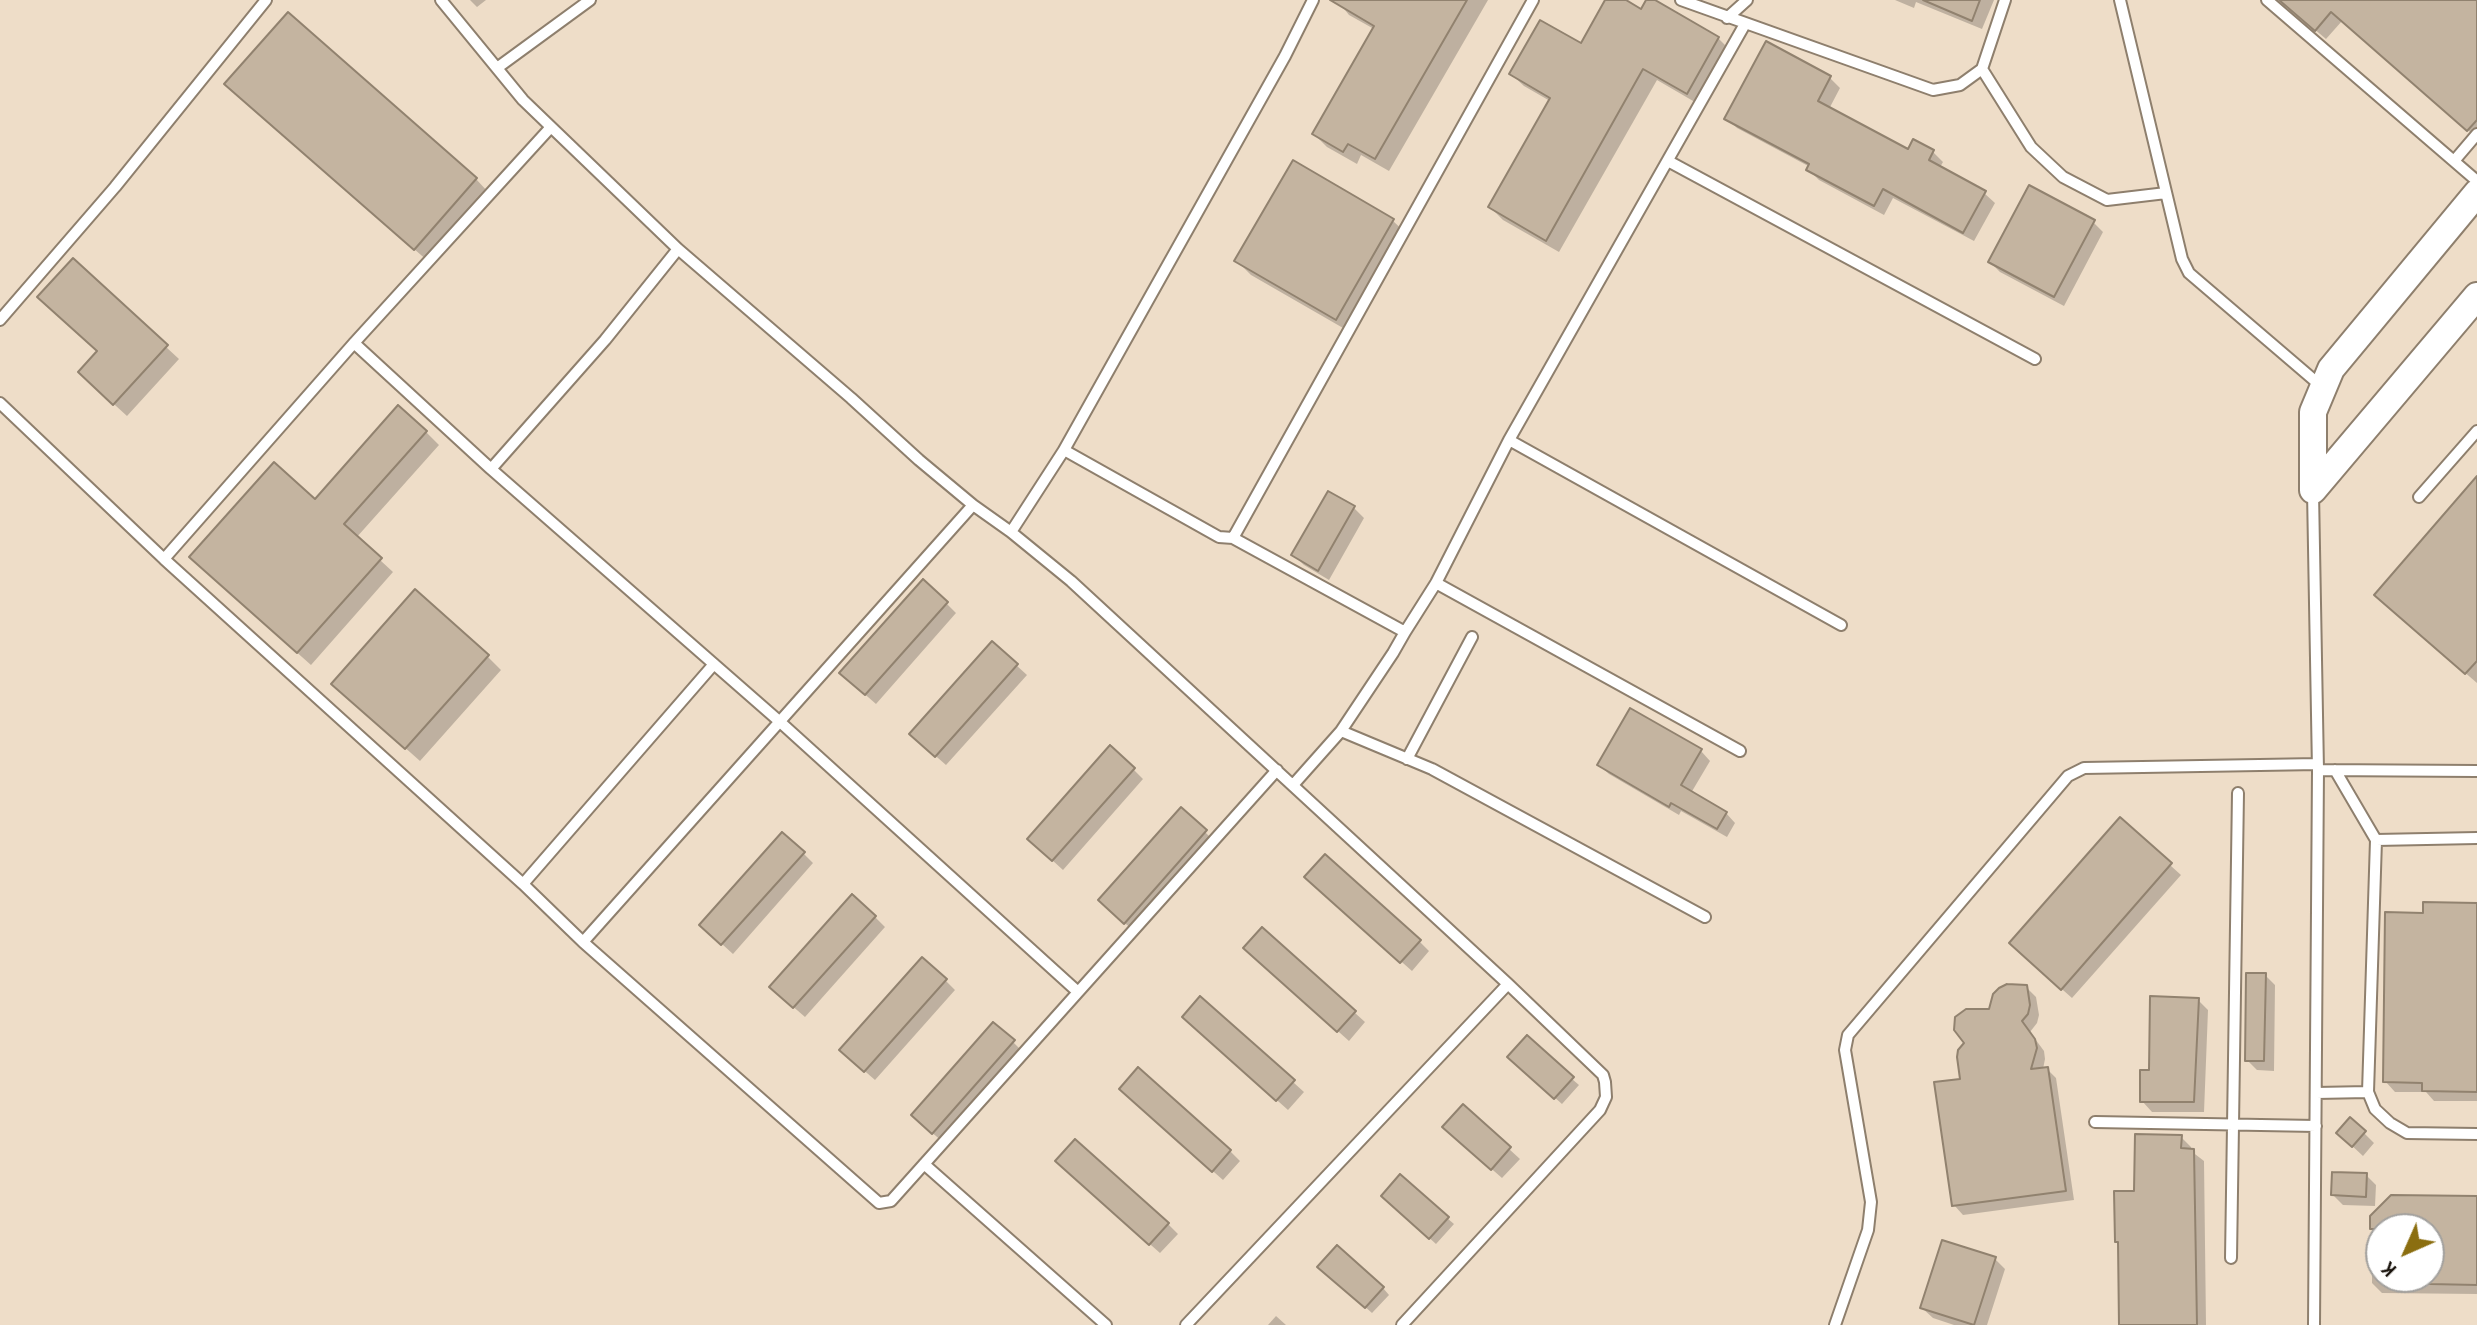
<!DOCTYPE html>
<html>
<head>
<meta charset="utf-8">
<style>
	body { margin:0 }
	#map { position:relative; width:2477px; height:1325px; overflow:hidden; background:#eeddc8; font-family:"Sofia Sans Condensed",sans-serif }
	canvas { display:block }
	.north { position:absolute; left:2365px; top:1213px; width:80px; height:80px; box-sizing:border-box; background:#fff; border:2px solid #a2a09d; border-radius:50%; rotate:225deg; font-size:22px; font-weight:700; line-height:32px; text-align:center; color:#17110a }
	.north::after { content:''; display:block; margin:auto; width:28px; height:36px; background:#8b6e10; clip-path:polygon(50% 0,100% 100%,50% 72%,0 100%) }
</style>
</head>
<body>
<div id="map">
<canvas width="2477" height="1325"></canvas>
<div class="north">K</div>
</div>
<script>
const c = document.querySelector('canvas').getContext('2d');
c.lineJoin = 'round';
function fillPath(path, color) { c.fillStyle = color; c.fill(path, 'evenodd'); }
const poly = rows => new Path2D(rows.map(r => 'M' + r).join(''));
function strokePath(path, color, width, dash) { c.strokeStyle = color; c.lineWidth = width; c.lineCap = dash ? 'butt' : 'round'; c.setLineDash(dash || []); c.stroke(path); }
fillPath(poly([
	[470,0,486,0,477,7],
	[1337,0,1488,0,1389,171,1361,155,1357,164,1327,147,1314,134,1374,29,1349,15],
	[1608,0,1622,0,1642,11,1650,0,1718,38,1731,51,1700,105,1657,80,1559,252,1503,220,1490,207,1550,101,1524,86,1511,74,1582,46],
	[1895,0,1994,0,1982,29,1916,2,1914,8],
	[2280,0,2477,0,2477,138,2342,21,2326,39],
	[1766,44,1830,78,1840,88,1829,109,1909,152,1933,152,1943,162,1939,169,1984,193,1995,203,1974,241,1893,198,1884,215,1819,180,1808,169,1810,167,1737,128,1727,118],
	[241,98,476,179,489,193,429,262],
	[1393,221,1407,234,1350,332,1251,275,1237,261],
	[2093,222,2103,232,2064,306,2000,272,1990,262],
	[166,347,179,359,127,416,93,385],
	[426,432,439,445,356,538,393,572,311,665,204,570],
	[2477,479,2477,683,2389,607],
	[1329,493,1354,508,1364,518,1329,580,1304,565,1293,555],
	[946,603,956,613,876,704,852,683],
	[487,656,501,670,420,761,348,697],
	[1016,665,1027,675,946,765,922,744],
	[1701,751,1710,761,1691,793,1726,813,1735,823,1727,837,1681,811,1679,815,1609,774,1599,765],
	[1133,769,1143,779,1063,870,1040,849],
	[2120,820,2181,875,2072,998,2021,953],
	[1205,832,1215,842,1135,932,1110,910],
	[803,853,813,863,733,954,712,935],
	[1317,887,1419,941,1429,951,1412,971],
	[2477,905,2477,1101,2434,1101,2426,1092,2395,1092,2385,1081,2425,915],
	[875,917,885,927,805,1017,782,997],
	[1263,930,1365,1022,1349,1041,1256,958],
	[2265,975,2275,985,2274,1071,2257,1070,2247,1060],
	[945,980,955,990,875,1080,852,1060],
	[2026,987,2036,997,2039,1015,2037,1023,2030,1032,2044,1051,2045,1059,2043,1069,2047,1069,2056,1078,2074,1200,1963,1215,1954,1205,1962,1080,1990,1011],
	[1201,999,1304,1092,1288,1110,1195,1027],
	[2198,1000,2208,1010,2204,1112,2152,1112,2142,1101,2151,1072],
	[1013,1042,1023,1052,943,1142,923,1125],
	[1516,1063,1572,1079,1579,1085,1562,1104],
	[1131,1099,1230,1151,1240,1161,1223,1180],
	[1463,1107,1520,1159,1502,1178,1455,1137],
	[2364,1133,2374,1143,2363,1156,2349,1143],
	[2181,1137,2191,1147,2191,1151,2204,1161,2206,1325,2121,1325,2120,1244,2117,1241,2136,1193],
	[1067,1171,1168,1224,1178,1234,1160,1253],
	[2366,1175,2376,1185,2375,1206,2343,1205,2333,1195],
	[2477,1198,2477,1294,2382,1293,2372,1283,2372,1217],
	[2381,1229,2429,1229,2429,1277,2381,1277],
	[1390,1202,1447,1218,1454,1224,1436,1244],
	[1995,1259,2005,1269,1987,1325,1954,1325,1933,1318,1922,1308],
	[1327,1273,1383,1288,1389,1295,1372,1313],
	[1276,1316,1286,1325,1268,1325]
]), '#0003');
const building = poly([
	[1330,0,1467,0,1375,159,1348,144,1343,152,1312,134,1374,26,1330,0],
	[1605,0,1626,0,1641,9,1646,0,1655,0,1719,37,1687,94,1643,69,1546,241,1488,207,1550,98,1509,74,1540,20,1581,43,1605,0],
	[1923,0,1980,0,1972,21,1923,0],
	[2279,0,2477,0,2477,120,2467,131,2331,12,2315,31,2279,0],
	[288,12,477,178,414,250,224,84,288,12],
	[1766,41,1831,76,1818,101,1908,149,1913,139,1934,150,1929,160,1986,191,1963,233,1883,189,1874,206,1806,170,1809,164,1724,119,1766,41],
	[1293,160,1394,219,1336,320,1234,261,1293,160],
	[2029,185,2095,220,2054,297,1988,262,2029,185],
	[73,258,168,345,113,405,78,372,97,351,37,297,73,258],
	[398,405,427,431,344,524,382,558,297,653,189,557,274,462,315,499,398,405],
	[2477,476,2477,661,2465,674,2374,595,2477,476],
	[1328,491,1355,506,1318,571,1291,555,1328,491],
	[923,579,948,602,865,695,839,673,923,579],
	[415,589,489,655,405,749,331,684,415,589],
	[992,641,1018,664,935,757,909,734,992,641],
	[1630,708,1702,749,1681,785,1727,812,1717,829,1671,803,1669,807,1597,765,1630,708],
	[1110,745,1135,768,1052,861,1027,839,1110,745],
	[1181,807,1207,830,1124,924,1098,900,1181,807],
	[2120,817,2172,863,2061,990,2009,943,2120,817],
	[782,832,805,852,721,945,699,925,782,832],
	[1325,854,1421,940,1400,963,1304,877,1325,854],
	[852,894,876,916,793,1008,769,987,852,894],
	[2423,902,2477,903,2477,1092,2422,1091,2422,1083,2383,1082,2385,912,2423,913,2423,902],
	[1262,927,1356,1011,1337,1032,1243,948,1262,927],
	[922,957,947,979,864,1072,839,1050,922,957],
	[2246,973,2266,973,2264,1061,2245,1061,2246,973],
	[2007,984,2027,985,2030,1005,2028,1014,2022,1021,2035,1039,2037,1048,2031,1069,2048,1067,2066,1191,1952,1206,1934,1082,1960,1079,1957,1057,1958,1050,1964,1043,1954,1030,1955,1017,1966,1009,1989,1009,1993,994,1999,988,2007,984],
	[1200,996,1295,1080,1276,1101,1182,1017,1200,996],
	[2150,996,2199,998,2194,1102,2140,1102,2140,1070,2149,1070,2150,996],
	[993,1022,1015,1040,932,1134,911,1115,993,1022],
	[1527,1035,1574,1077,1554,1099,1507,1057,1527,1035],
	[1138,1067,1231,1150,1212,1172,1119,1089,1138,1067],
	[1463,1104,1511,1147,1491,1170,1442,1127,1463,1104],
	[2350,1117,2366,1131,2352,1147,2336,1133,2350,1117],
	[2135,1134,2182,1135,2181,1148,2194,1149,2197,1325,2119,1325,2118,1242,2115,1242,2114,1191,2134,1191,2135,1134],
	[1075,1139,1169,1223,1149,1245,1055,1161,1075,1139],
	[2332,1172,2367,1173,2366,1197,2331,1195,2332,1172],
	[1400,1174,1449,1217,1429,1239,1381,1196,1400,1174],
	[2391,1195,2477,1196,2477,1285,2429,1284,2429,1229,2370,1229,2370,1216,2391,1195],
	[1942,1240,1996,1257,1974,1325,1920,1308,1942,1240],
	[1337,1245,1384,1287,1365,1308,1317,1267,1337,1245]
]);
fillPath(building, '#c4b4a0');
strokePath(building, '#91826f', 2);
const service = poly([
	[441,0,523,100,678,249,851,398,919,460,973,505,1011,532,1071,581,1508,984,1603,1075,1605,1082,1606,1097,1600,1110,1402,1325],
	[1681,0,1933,90,1960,85,1982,69,2005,0],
	[2120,0,2182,259,2189,273,2321,386],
	[2267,0,2477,181],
	[1727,18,1747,0],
	[497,68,590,0],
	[1982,69,2031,147,2063,177,2107,200,2166,193],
	[1668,161,2035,359],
	[2454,161,2477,134],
	[0,320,115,187,266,0],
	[354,343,491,469,779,721,1078,992],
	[0,403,164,559,523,884,583,942],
	[1509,440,1841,625],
	[1064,450,1219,537,1233,538,1405,632,1436,583,1509,440,1745,24],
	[491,469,605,340,678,249],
	[2313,492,2318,770,2314,1325],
	[2419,497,2477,431],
	[973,505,583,942,879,1203,891,1201,1277,770],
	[1011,532,1064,450,1285,56,1313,0],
	[1233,538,1533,0],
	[164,559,354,343,551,127],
	[1436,583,1740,751],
	[1341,731,1432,769,1705,917],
	[1407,759,1472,637],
	[2318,770,2477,771],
	[2335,770,2376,840,2368,1092,2375,1109,2390,1123,2407,1133,2477,1134],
	[1293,785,1341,731,1393,653,1405,632],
	[2376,840,2477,838],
	[523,884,714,664],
	[2316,1093,2368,1092],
	[2095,1122,2316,1126],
	[924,1164,1106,1325],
	[2231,1258,2238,793],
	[1186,1325,1508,984],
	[1835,1325,1868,1230,1871,1202,1845,1050,1848,1035,2068,776,2084,768,2318,764]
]);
const tertiary = poly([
	[2313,490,2313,412,2331,369,2477,193],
	[2313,490,2477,296]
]);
strokePath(service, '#8e7f6d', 14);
strokePath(tertiary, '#8e7f6d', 30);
strokePath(service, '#fff', 10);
strokePath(tertiary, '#fff', 26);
</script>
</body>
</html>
